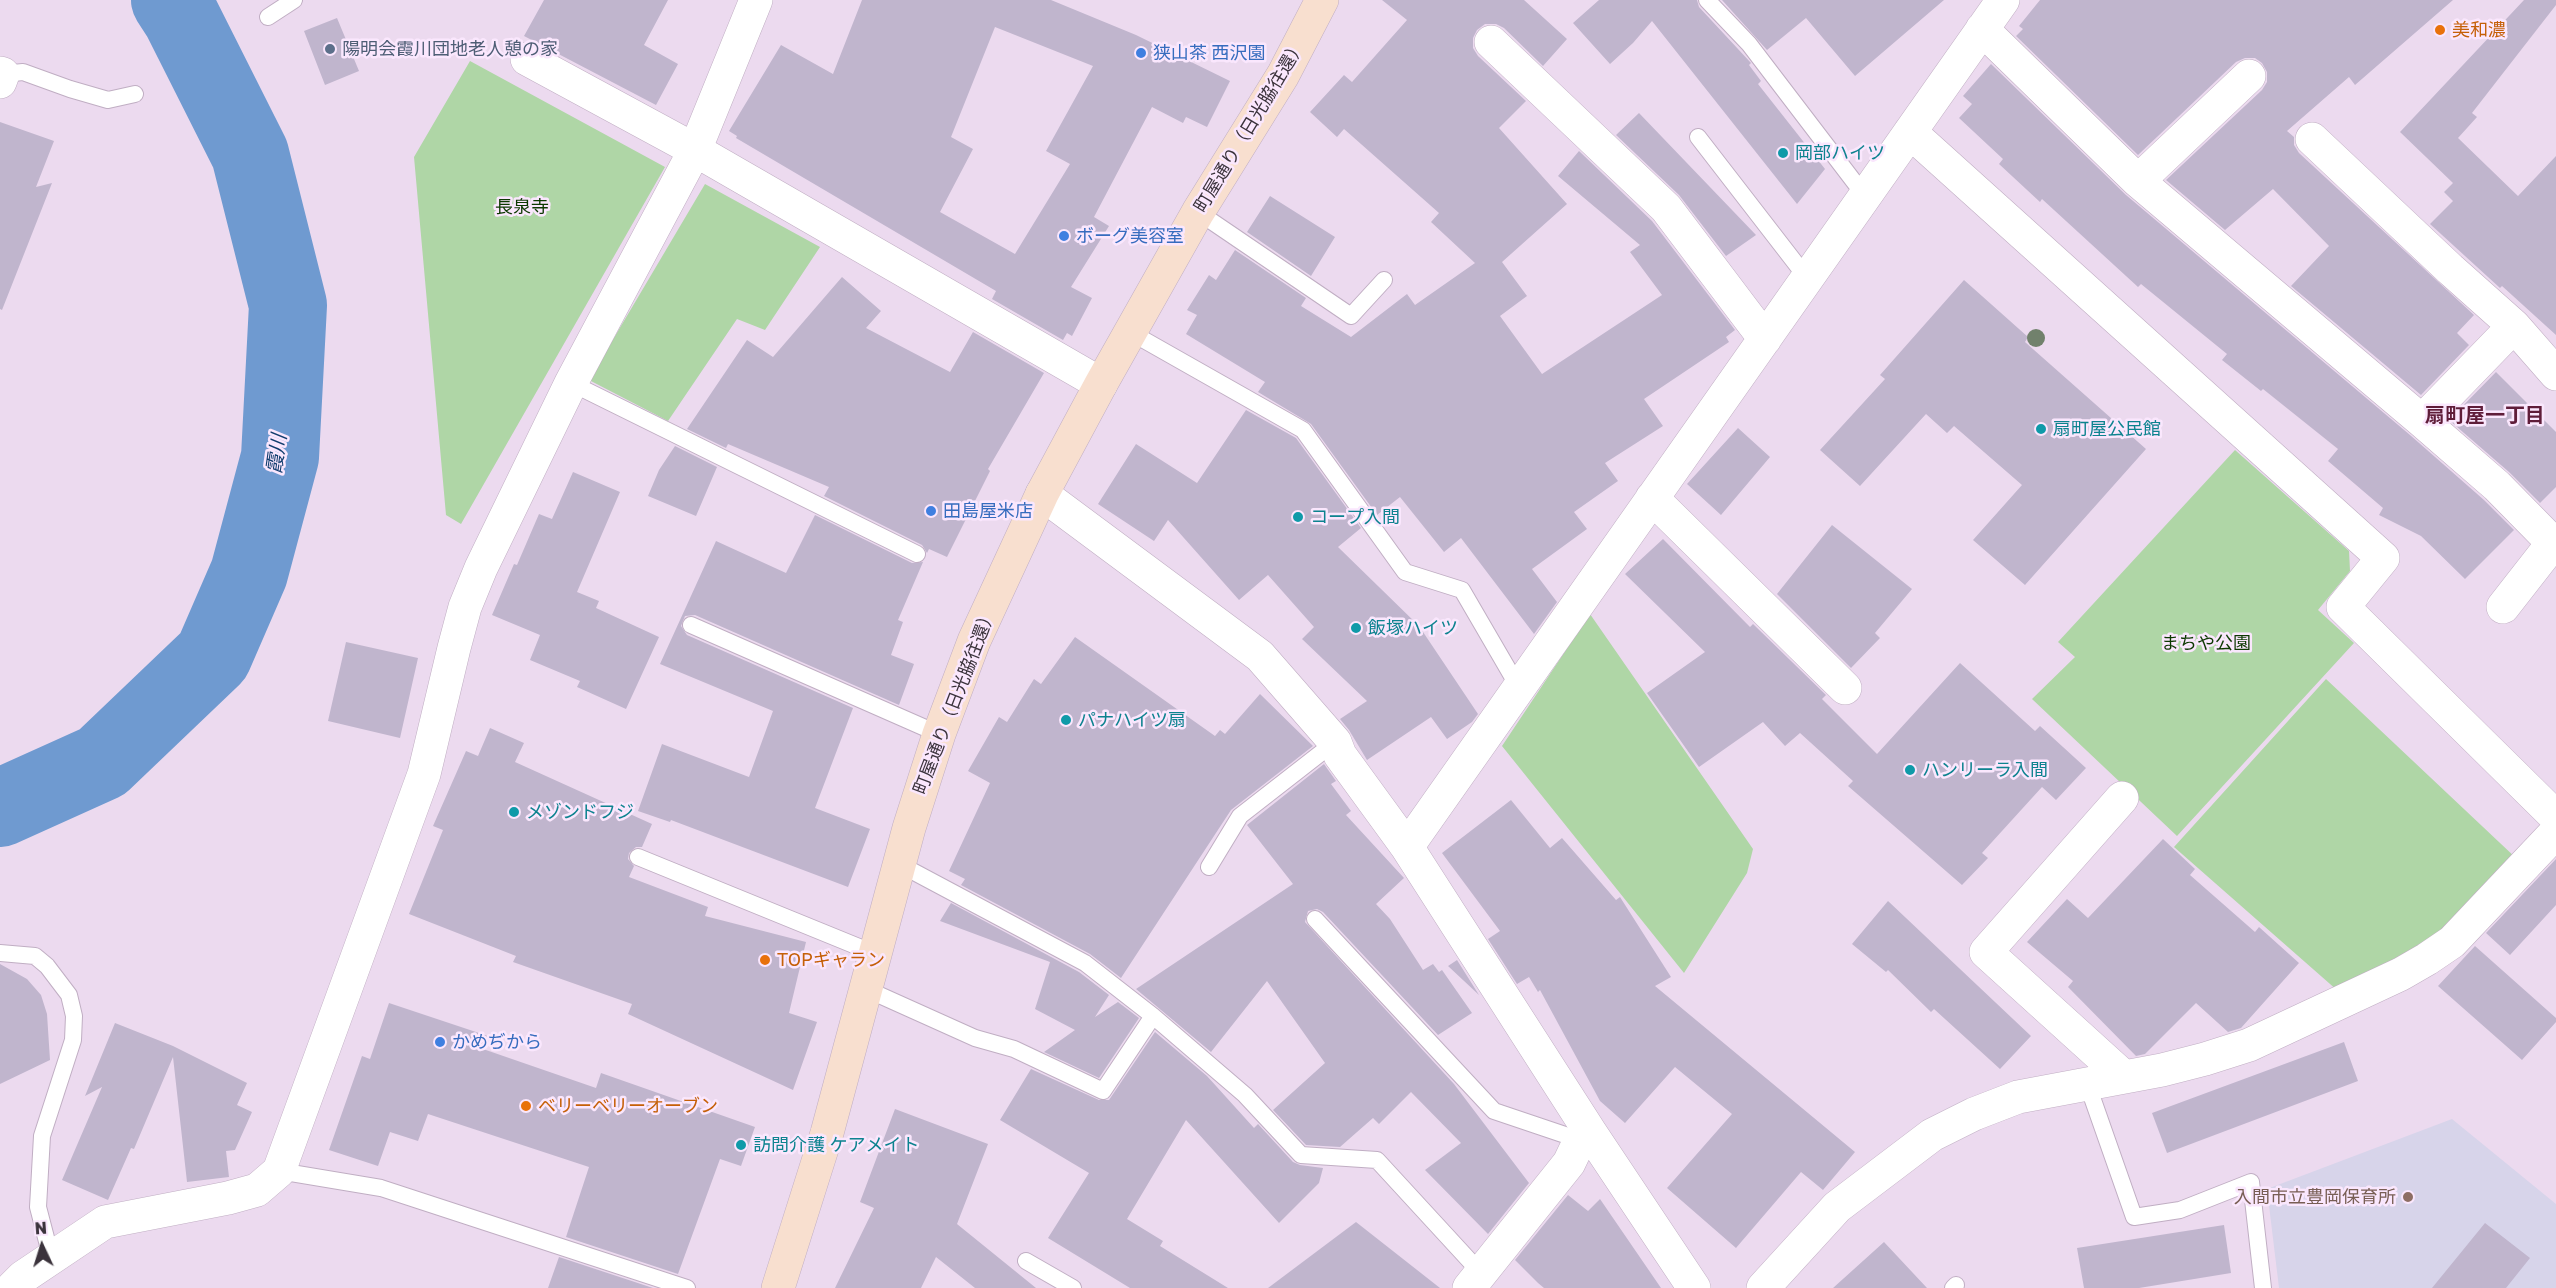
<!DOCTYPE html>
<html>
<head>
<meta charset="utf-8">
<style>
	body { margin:0 }
	#map { position:relative; width:2556px; height:1288px; overflow:hidden; background:#ecdaef; font-family:"Golos Text",sans-serif }
	canvas { display:block }
	.north { position:absolute; left:12px; top:1216px; width:60px; height:60px; -webkit-text-stroke:4px #fae7fd; paint-order:stroke; rotate:356deg; font-size:16px; font-weight:700; line-height:24px; text-align:center; color:#3b333c }
	.north::after { content:''; display:block; margin:auto; width:21px; height:27px; background:#3b333c; clip-path:polygon(50% 0,100% 100%,50% 72%,0 100%) }
</style>
</head>
<body>
<div id="map">
<canvas width="2556" height="1288"></canvas>
<div class="north">N</div>
</div>
<script>
const c = document.querySelector('canvas').getContext('2d');
c.lineJoin = 'round';
function fillPath(path, color) { c.fillStyle = color; c.fill(path, 'evenodd'); }
const poly = rows => new Path2D(rows.map(r => 'M' + r).join(''));
function strokePath(path, color, width, dash) { c.strokeStyle = color; c.lineWidth = width; c.lineCap = dash ? 'butt' : 'round'; c.setLineDash(dash || []); c.stroke(path); }
function label(font, color, halo, rows, align = 'center') {
  c.font = font + ' "Golos Text","Noto Sans JP",sans-serif'; c.lineWidth = 5; c.setLineDash([]); c.textBaseline = 'middle'; c.strokeStyle = halo; c.fillStyle = color; for (const [text, x, y, turn = 0] of rows) {
    c.save(); c.translate(x, y); c.rotate((+turn || 0) * Math.PI / 180); c.textAlign = isNaN(turn) ? turn : align; if (halo) c.strokeText(text, 0, 0); c.fillText(text, 0, 0); c.restore();
  }
}
fillPath(poly([
	[2452,1119,2556,1204,2556,1288,2279,1288,2267,1189]
]), '#d7d4ea');
fillPath(poly([
	[470,61,665,167,461,524,446,515,414,157],
	[705,184,820,247,765,330,737,319,668,421,589,380],
	[2235,450,2349,551,2350,571,2318,610,2354,643,2177,836,2032,699,2075,657,2058,642],
	[1590,614,1753,849,1747,873,1684,973,1502,746],
	[2326,679,2517,859,2451,931,2338,991,2174,847]
]), '#afd6a6');
strokePath(poly([
	[0,808,102,762,213,656,249,573,280,457,288,305,250,154,181,17,170,0]
]), '#6f9ad0', 78);
fillPath(poly([
	[544,0,668,0,644,45,678,64,656,105,524,36],
	[862,0,1051,0,1136,35,1230,81,1207,127,1186,117,1183,123,1152,107,1094,217,1109,226,1071,287,1092,298,1072,336,1067,333,1063,340,992,299,996,291,736,138,737,136,729,131,781,45,833,74],
	[995,27,1093,66,1046,151,1070,164,1015,254,940,212,973,149,951,137],
	[1382,0,1524,0,1567,39,1543,66,1504,28,1496,24,1485,24,1477,30,1473,38,1473,48,1478,56,1526,101,1499,128,1567,204,1502,262,1527,296,1500,316,1542,374,1662,295,1630,252,1640,245,1558,176,1579,151,1652,221,1735,330,1726,337,1729,342,1644,399,1663,426,1605,463,1618,481,1574,512,1587,529,1532,569,1557,602,1534,634,1461,538,1444,552,1400,497,1377,515,1311,424,1258,392,1265,382,1186,334,1197,315,1187,310,1209,275,1216,280,1235,250,1306,298,1301,306,1351,337,1407,294,1415,305,1475,263,1431,222,1439,213,1344,129,1337,137,1310,112,1344,75,1352,82,1407,20],
	[1599,0,1697,0,1699,7,1751,63,1749,65,1761,81,1758,84,1825,169,1797,204,1652,21,1633,43,1610,64,1573,23],
	[1722,0,1944,0,1855,76,1806,18,1767,50],
	[2040,0,2453,0,2355,85,2349,77,2287,131,2294,137,2294,145,2299,153,2474,315,2457,333,2469,345,2421,395,2291,286,2329,246,2273,189,2225,230,2166,180,2262,90,2267,82,2267,72,2262,63,2255,58,2245,58,2236,62,2138,155,2016,36,2023,29,2019,26],
	[2524,0,2556,0,2556,5,2472,113,2477,117,2458,138,2518,196,2556,156,2556,335,2502,286,2500,288,2430,224,2453,201,2444,192,2453,183,2400,132],
	[337,18,359,71,325,85,304,31],
	[1991,64,2126,195,2410,435,2484,500,2514,530,2465,579,2421,536,2379,515,2383,508,2328,461,2338,449,2263,389,2261,391,2222,360,2227,354,2141,284,2138,287,2042,199,2040,202,1999,164,2003,159,1959,118,1972,104,1963,96],
	[1639,113,1756,235,1726,256,1679,195,1616,135],
	[0,122,54,141,36,187,52,183,2,310,0,309],
	[1270,196,1335,237,1311,276,1247,232],
	[842,277,881,311,866,328,950,372,973,332,1044,373,988,469,990,471,947,557,929,549,927,553,922,545,824,496,829,487,728,444,726,448,687,429,747,340,773,357],
	[1964,280,2028,337,2025,342,2146,449,2025,585,1973,540,2022,485,1954,426,1947,433,1926,414,1860,486,1820,450,1885,379,1880,375],
	[2496,372,2556,432,2556,487,2540,503,2509,472,2449,420],
	[1246,410,1296,438,1361,528,1338,547,1419,626,1478,714,1472,722,1447,739,1431,717,1367,760,1349,730,1340,719,1367,701,1302,639,1314,627,1268,575,1239,600,1168,520,1154,541,1098,504,1136,444,1197,483],
	[1738,428,1770,457,1721,515,1687,484],
	[675,446,717,467,696,516,648,496,659,470],
	[573,472,620,492,577,592,599,601,596,608,659,637,626,709,577,687,580,681,530,660,540,635,492,615,514,564,517,565,539,514,552,519],
	[815,515,912,563,923,562,898,620,903,622,891,655,914,664,899,705,695,615,685,616,681,626,687,635,853,708,815,808,870,829,848,887,671,820,670,822,638,811,662,744,749,777,773,711,660,664,716,541,786,573],
	[1832,525,1912,589,1875,633,1880,638,1851,668,1777,594],
	[1663,539,1750,627,1753,624,1826,695,1822,699,1877,754,1960,663,2035,731,2040,726,2086,768,2056,800,2042,787,1982,853,1988,858,1962,885,1848,786,1853,781,1800,733,1785,746,1763,722,1699,767,1647,693,1705,652,1625,574],
	[1075,637,1215,736,1220,730,1225,734,1260,694,1313,746,1231,810,1121,978,1090,954,961,885,965,879,949,871,990,783,968,771,999,717,1007,722,1034,679,1041,684],
	[346,642,418,658,400,738,328,721],
	[490,728,524,743,515,762,652,824,642,847,636,847,629,853,628,859,634,866,629,877,708,907,705,916,806,942,789,1013,817,1022,793,1090,628,1014,632,1004,513,962,516,956,409,914,443,830,433,826,466,751,478,756],
	[1324,764,1336,781,1331,784,1351,811,1346,815,1404,878,1376,904,1390,919,1423,970,1433,964,1439,972,1442,970,1472,1013,1438,1035,1323,912,1317,909,1308,911,1305,922,1454,1084,1529,1183,1488,1234,1425,1170,1461,1143,1411,1092,1379,1124,1373,1118,1340,1147,1306,1145,1273,1110,1325,1063,1267,981,1211,1052,1136,989,1293,884,1247,825],
	[1511,800,1550,848,1562,838,1616,900,1620,897,1671,977,1655,986,1855,1152,1823,1190,1801,1172,1736,1248,1667,1188,1732,1114,1675,1067,1625,1123,1600,1101,1540,990,1538,992,1529,977,1517,984,1488,939,1500,931,1442,853],
	[2163,839,2195,869,2190,875,2255,932,2259,927,2299,963,2241,1028,2228,1032,2196,1003,2145,1054,2136,1056,2068,987,2073,981,2027,942,2067,899,2088,918],
	[2556,859,2556,905,2510,955,2486,933],
	[1888,901,2031,1036,2000,1069,1934,1009,1931,1012,1888,970,1886,972,1852,944],
	[951,903,1079,972,1109,995,1095,1017,1118,1002,1139,1018,1099,1078,1044,1052,1075,1030,1035,1009,1050,962,940,921],
	[2475,946,2556,1018,2556,1022,2522,1060,2438,986],
	[1457,960,1479,995,1448,966],
	[0,964,27,979,41,995,47,1014,50,1060,0,1084],
	[389,1003,488,1036,483,1049,596,1088,601,1073,755,1127,741,1166,720,1159,678,1274,566,1237,589,1167,428,1114,418,1141,390,1132,378,1166,329,1150,362,1056,370,1059],
	[115,1023,173,1046,247,1083,237,1105,252,1112,235,1150,226,1151,229,1177,187,1182,173,1057,134,1149,131,1148,108,1200,62,1180,102,1087,85,1096],
	[1155,1032,1207,1076,1254,1128,1258,1124,1293,1162,1300,1165,1323,1168,1319,1183,1279,1223,1186,1120,1127,1219,1163,1241,1160,1246,1228,1288,1130,1288,1048,1238,1089,1173,1000,1120,1031,1069,1099,1100,1109,1100],
	[2344,1042,2358,1081,2167,1153,2152,1113],
	[895,1109,988,1144,957,1224,1036,1288,975,1288,936,1257,921,1288,835,1288,874,1208,860,1202],
	[1568,1195,1588,1211,1600,1199,1661,1288,1544,1288,1538,1283,1515,1260],
	[1356,1222,1440,1288,1268,1288],
	[2485,1223,2530,1258,2506,1288,2432,1288],
	[2224,1225,2231,1273,2139,1288,2084,1288,2077,1248],
	[1884,1242,1927,1288,1833,1288],
	[559,1257,653,1288,548,1288]
]), '#c0b5cd');
const lane = poly([
	[1707,0,1749,44,1865,196],
	[268,17,294,0],
	[3,74,23,72,70,89,108,100,135,94],
	[1698,137,1807,278],
	[1198,212,1351,316,1384,280],
	[1130,332,1303,430,1405,572,1462,590,1519,688],
	[571,383,917,554],
	[691,625,939,734],
	[638,857,876,954],
	[901,865,1085,963,1153,1016,1245,1095,1301,1155,1377,1160,1480,1272],
	[1209,867,1240,816,1335,742],
	[1315,919,1494,1111,1580,1140],
	[0,953,35,956,47,966,69,995,74,1016,73,1040,42,1136,38,1207,51,1257],
	[866,989,975,1038,1014,1049,1103,1091,1153,1016],
	[2087,1083,2134,1217,2180,1210,2251,1182,2263,1288],
	[279,1171,381,1188,687,1288],
	[1026,1261,1073,1288],
	[1953,1288,1956,1285]
]);
const street = poly([
	[1982,29,2138,181,2422,421,2497,486,2553,543,2503,607],
	[1491,42,1666,208,1765,339],
	[527,59,695,150,1101,384],
	[0,73,3,74,0,82],
	[1910,132,2383,558,2343,607,2556,817],
	[2312,139,2450,269,2514,326,2556,374],
	[2138,181,2249,76],
	[2422,421,2514,326],
	[1042,494,1260,656,1335,742,1340,755,1407,847,1590,1132,1694,1288],
	[1652,498,1845,688],
	[2122,798,1986,952,2124,1077],
	[1407,847,2003,0],
	[12,1288,23,1277,105,1222,228,1198,257,1190,279,1171,424,774,454,648,465,607,481,568,571,383,695,150,756,0],
	[1469,1288,1569,1163,1580,1140,1590,1132],
	[1763,1288,1837,1207,1932,1135,1974,1114,2018,1097,2162,1070,2205,1059,2249,1045,2401,974,2427,959,2452,942,2556,832]
]);
const secondary = poly([
	[778,1288,827,1133,909,828,939,734,974,641,1042,494,1101,384,1198,212,1283,75,1322,0]
]);
strokePath(lane, '#c0aec3', 18);
strokePath(street, '#c0aec3', 34);
strokePath(secondary, '#c0aec3', 34);
strokePath(lane, '#fff', 16);
strokePath(street, '#fff', 33);
strokePath(secondary, '#f8dfcf', 33);
c.fillStyle = '#71816c';
for (const [x, y] of [
	[2036,338]
]) { c.beginPath(); c.arc(x, y, 9, 0, 2 * Math.PI); c.fill(); }
for (const [x, y, r, color] of [
	[2440,30,6,"#e8710a"],
	[330,49,6,"#5c6f8a"],
	[1141,53,6,"#3f7fe0"],
	[1783,153,6,"#0f9aa8"],
	[1064,236,6,"#3f7fe0"],
	[2041,429,6,"#0f9aa8"],
	[931,511,6,"#3f7fe0"],
	[1298,517,6,"#0f9aa8"],
	[1356,628,6,"#0f9aa8"],
	[1066,720,6,"#0f9aa8"],
	[1910,770,6,"#0f9aa8"],
	[514,812,6,"#0f9aa8"],
	[765,960,6,"#e8710a"],
	[440,1042,6,"#3f7fe0"],
	[526,1106,6,"#e8710a"],
	[741,1145,6,"#0f9aa8"],
	[2408,1197,6,"#8d6e63"]
]) { const dot = new Path2D(); dot.arc(x, y, r, 0, 2 * Math.PI); c.fillStyle = color; c.fill(dot); strokePath(dot, '#fae7fd', 2); }
label('18px', '#c56008', '#fae7fd', [
	["美和濃",2452,30],
	["TOPギャラン",777,960],
	["ベリーベリーオーブン",538,1106]
], 'left');
label('18px', '#4e5e75', '#fae7fd', [
	["陽明会霞川団地老人憩の家",342,49]
], 'left');
label('18px', '#366cbe', '#fae7fd', [
	["狭山茶 西沢園",1153,53],
	["ボーグ美容室",1076,236],
	["田島屋米店",943,511],
	["かめぢから",452,1042]
], 'left');
label('18px', '#3b333c', '#fae7fd', [
	["町屋通り（日光脇往還）",1250,126,-59],
	["町屋通り（日光脇往還）",955,701,-69]
]);
label('18px', '#0d838f', '#fae7fd', [
	["岡部ハイツ",1795,153],
	["扇町屋公民館",2053,429],
	["コープ入間",1310,517],
	["飯塚ハイツ",1368,628],
	["パナハイツ扇",1078,720],
	["ハンリーラ入間",1922,770],
	["メゾンドフジ",526,812],
	["訪問介護 ケアメイト",753,1145]
], 'left');
label('18px', '#0c3900', '#fae7fd', [
	["長泉寺",522,207],
	["まちや公園",2206,643]
]);
label('18px', '#785e54', '#fae7fd', [
	["入間市立豊岡保育所",2396,1197]
], 'right');
label('bold 20px', '#5f1d39', '#fae7fd', [
	["扇町屋一丁目",2485,416]
]);
label('italic 20px', '#113d6e', '#fae7fd', [
	["霞川",277,454,-82]
]);
</script>
</body>
</html>
